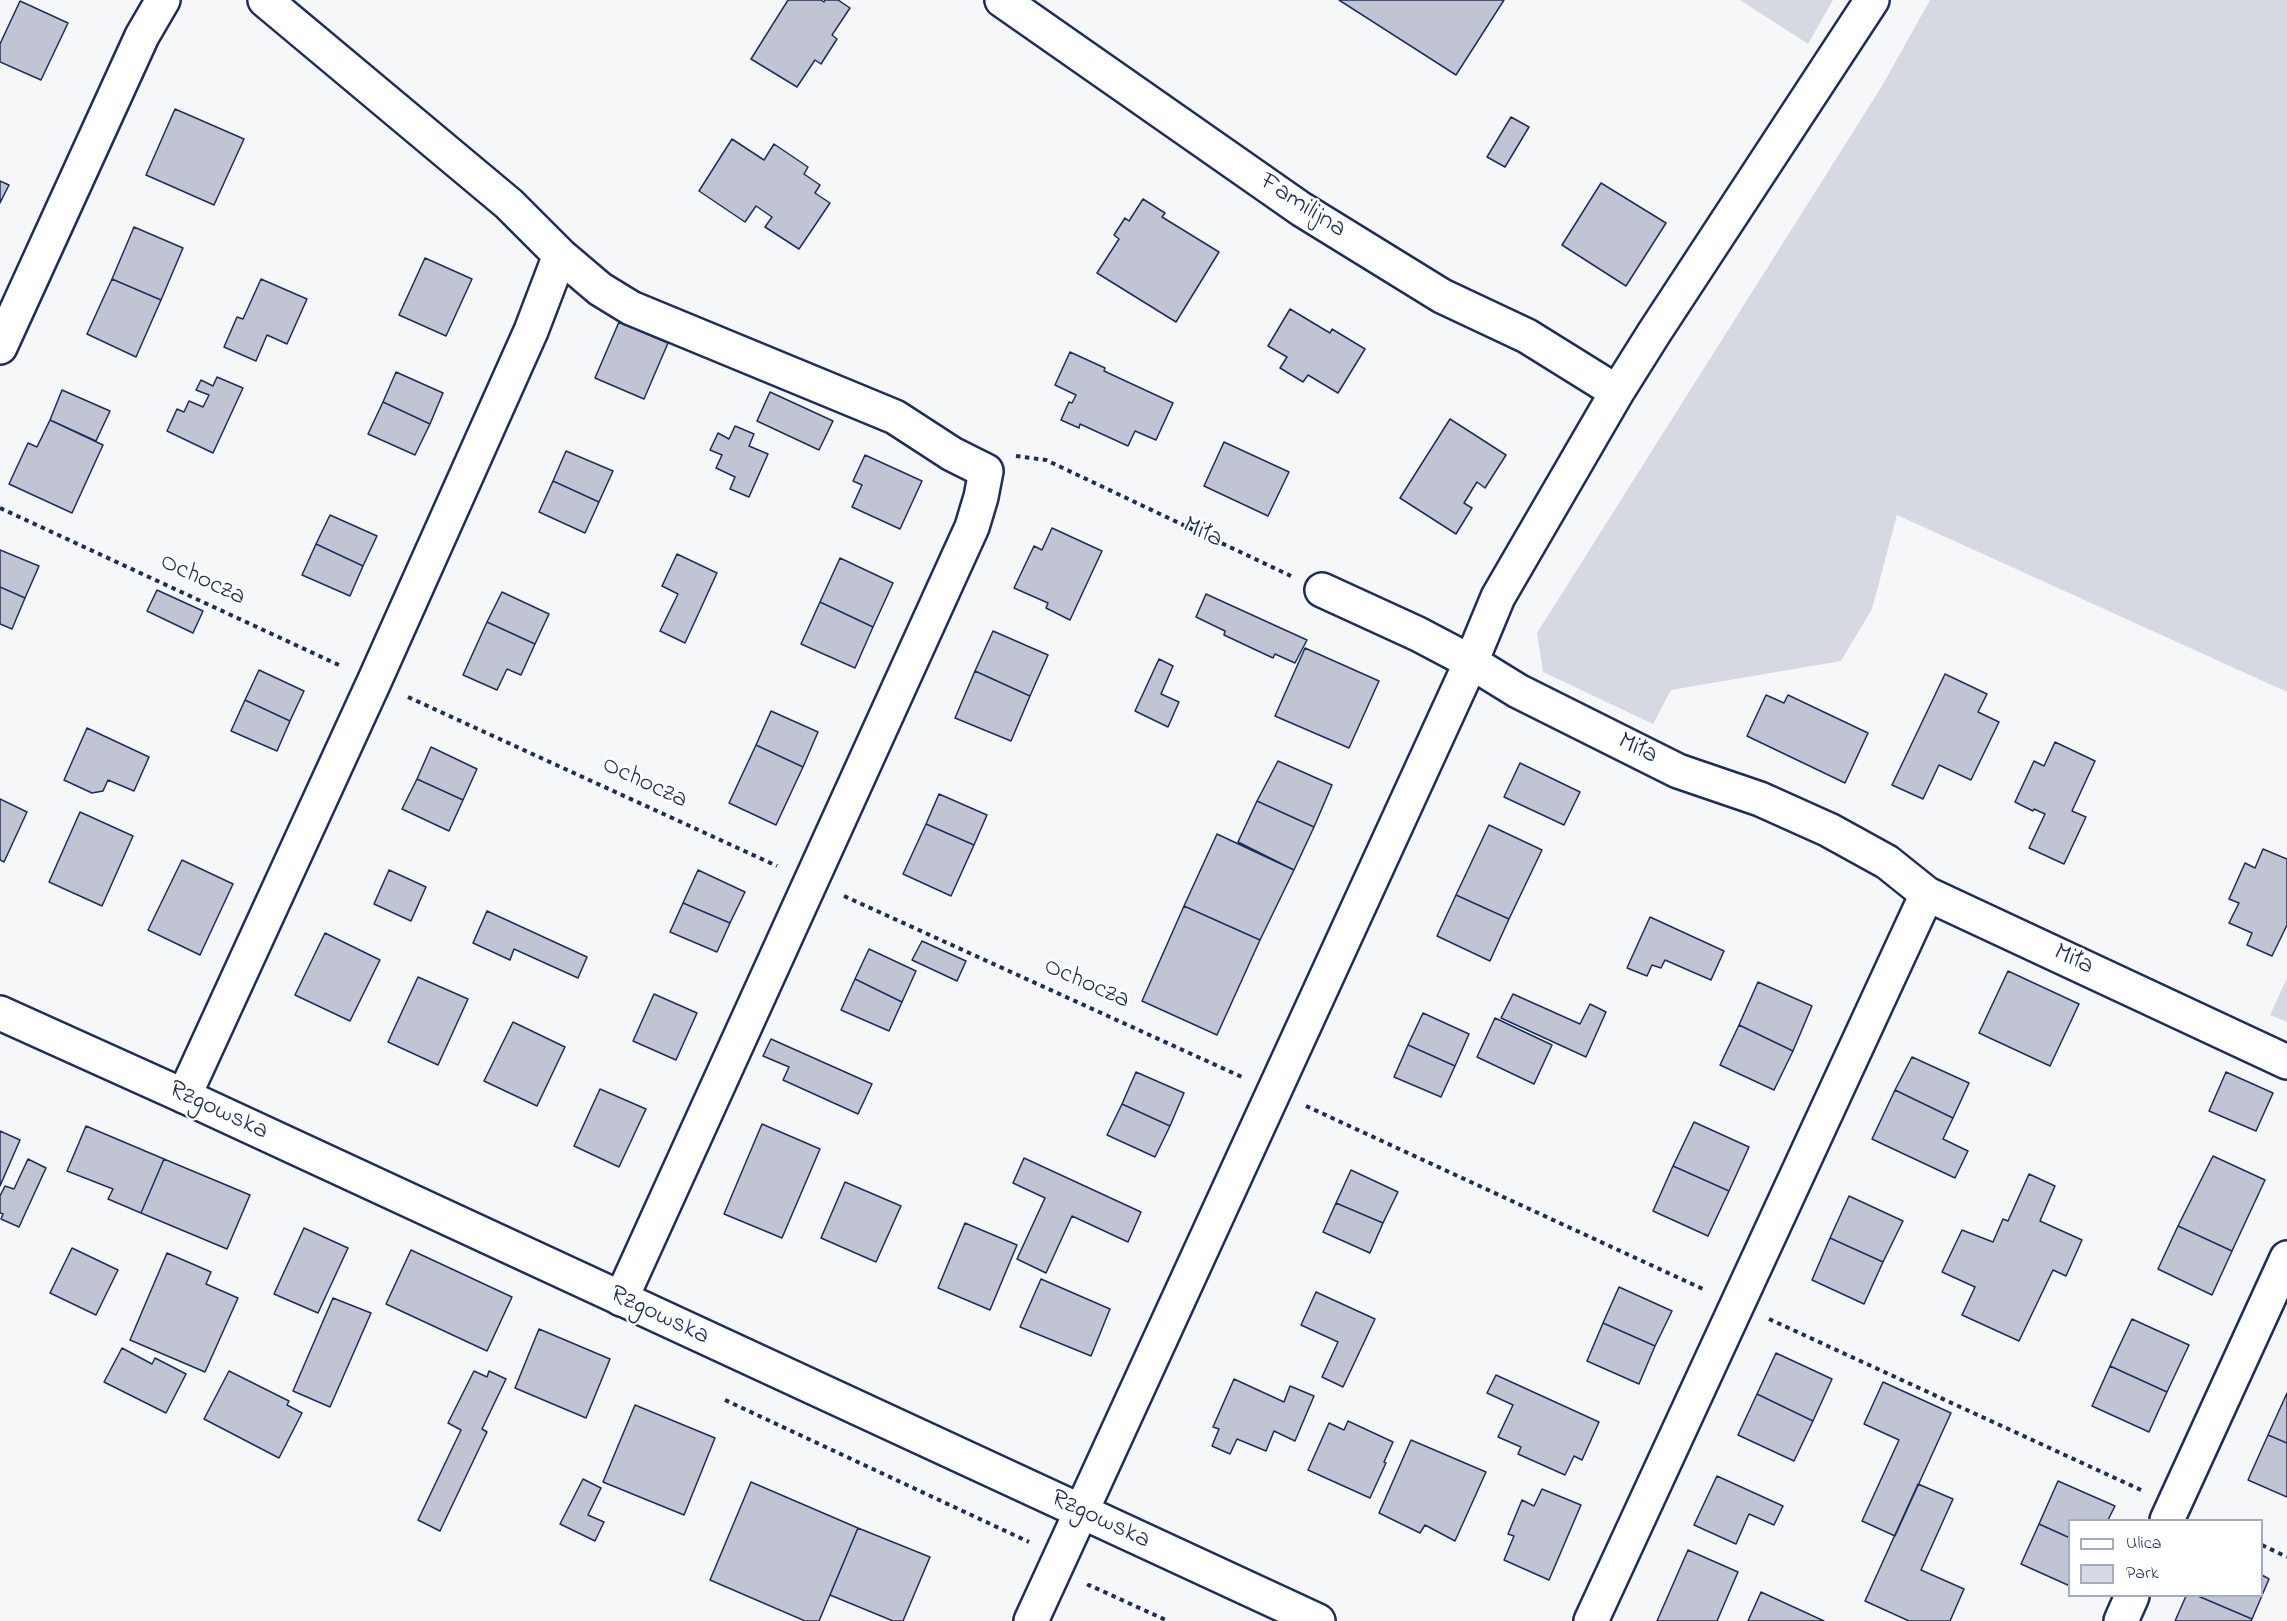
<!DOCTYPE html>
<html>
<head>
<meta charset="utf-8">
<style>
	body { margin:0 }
	#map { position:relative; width:2287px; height:1621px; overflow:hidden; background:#f6f7f9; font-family:"Indie Flower",sans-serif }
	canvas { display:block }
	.legend { position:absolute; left:2068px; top:1519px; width:195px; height:78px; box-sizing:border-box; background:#fff; border:2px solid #a4acbf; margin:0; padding:8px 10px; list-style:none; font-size:18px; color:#1b2f5e }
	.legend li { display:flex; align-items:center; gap:12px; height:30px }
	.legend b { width:30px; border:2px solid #a4acbf }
</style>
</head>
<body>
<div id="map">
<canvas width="2287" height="1621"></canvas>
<ul class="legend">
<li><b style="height:8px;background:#fff"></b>Ulica</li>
<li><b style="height:16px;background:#d6d9e2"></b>Park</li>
</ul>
</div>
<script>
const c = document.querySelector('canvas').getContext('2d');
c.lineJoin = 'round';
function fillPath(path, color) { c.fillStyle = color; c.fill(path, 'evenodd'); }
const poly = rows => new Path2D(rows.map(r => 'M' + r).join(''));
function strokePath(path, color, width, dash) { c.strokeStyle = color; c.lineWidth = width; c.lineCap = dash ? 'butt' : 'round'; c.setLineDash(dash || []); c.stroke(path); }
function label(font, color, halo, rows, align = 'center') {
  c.font = font + ' "Indie Flower",sans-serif'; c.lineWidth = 4.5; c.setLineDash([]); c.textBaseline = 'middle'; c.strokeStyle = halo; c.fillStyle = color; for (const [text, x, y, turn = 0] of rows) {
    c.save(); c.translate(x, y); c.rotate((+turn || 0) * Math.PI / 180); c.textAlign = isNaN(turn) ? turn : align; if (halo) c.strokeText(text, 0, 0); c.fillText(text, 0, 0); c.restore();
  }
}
fillPath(poly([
	[1740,0,1833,0,1808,44],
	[1930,0,2287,0,2287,692,1897,515,1872,609,1841,661,1671,690,1653,724,1543,672,1537,633,1882,86],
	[2287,978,2287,1022,2270,1015]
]), '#d6d9e2');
const building = poly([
	[788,0,821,0,824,2,825,0,838,0,850,8,832,35,837,39,821,64,815,60,797,87,751,59,788,0],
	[1339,0,1504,0,1456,75,1339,0],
	[20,1,68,23,41,80,0,62,0,44,20,1],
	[175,109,244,139,214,205,146,175,175,109],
	[1511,117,1529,127,1505,167,1487,157,1511,117],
	[732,139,764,160,774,144,808,167,804,174,820,185,815,193,830,203,799,249,765,227,772,217,756,206,745,222,699,191,732,139],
	[0,181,9,185,0,203,0,181],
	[1601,183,1666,223,1626,286,1562,245,1601,183],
	[1143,199,1165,213,1162,217,1219,252,1176,322,1097,273,1119,239,1114,235,1125,218,1129,221,1143,199],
	[134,227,183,248,161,300,112,279,134,227],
	[425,258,472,279,446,336,399,315,425,258],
	[112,279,161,300,136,357,87,334,112,279],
	[261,279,307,299,287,344,267,335,256,361,224,347,237,317,243,319,261,279],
	[1290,309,1330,333,1332,329,1365,349,1338,393,1308,375,1303,382,1280,368,1287,357,1268,346,1290,309],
	[619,322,668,343,644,399,595,378,619,322],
	[1070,352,1105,368,1104,371,1173,403,1156,440,1135,431,1128,446,1080,424,1079,428,1061,420,1069,402,1072,403,1076,395,1055,385,1070,352],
	[396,372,443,393,430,424,383,402,396,372],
	[217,377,243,388,213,453,167,431,177,409,184,412,189,401,203,407,209,395,196,390,201,380,213,386,217,377],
	[62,390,110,411,96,441,50,420,62,390],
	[770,392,833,421,819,450,757,421,770,392],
	[383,402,430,424,415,455,368,434,383,402],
	[1450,419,1506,455,1485,488,1477,482,1464,503,1472,508,1456,534,1400,498,1450,419],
	[50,420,103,445,72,513,9,484,28,443,37,447,50,420],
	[735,426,754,434,749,446,768,454,749,497,730,489,735,477,716,468,722,455,710,450,718,433,729,439,735,426],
	[1224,442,1289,472,1268,516,1204,486,1224,442],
	[566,451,613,471,599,502,553,481,566,451],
	[865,455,922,481,900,529,852,507,862,485,853,481,865,455],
	[553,481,599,502,585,533,539,512,553,481],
	[330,515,377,536,363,566,316,544,330,515],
	[1052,528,1102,551,1070,620,1046,608,1048,603,1014,588,1034,546,1042,550,1052,528],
	[316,544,363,566,350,596,302,575,316,544],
	[0,550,39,566,25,598,0,587,0,550],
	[677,554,717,573,685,643,660,631,678,594,662,586,677,554],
	[840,558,893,583,873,627,820,602,840,558],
	[0,587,25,598,12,629,0,624,0,587],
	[157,590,203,611,193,633,147,611,157,590],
	[502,592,549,614,535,644,487,622,502,592],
	[1206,594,1307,640,1295,663,1275,654,1273,658,1224,635,1225,631,1196,617,1206,594],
	[820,602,873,627,855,668,801,644,820,602],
	[487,622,535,644,521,675,507,669,497,690,463,675,487,622],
	[993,631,1048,655,1030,696,975,671,993,631],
	[1305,648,1379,681,1349,748,1275,716,1305,648],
	[1159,659,1173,666,1161,694,1179,702,1168,727,1135,711,1159,659],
	[259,670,304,691,290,721,245,700,259,670],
	[975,671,1030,696,1011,741,955,718,975,671],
	[1945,674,1987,694,1978,712,1999,722,1971,780,1939,765,1923,799,1892,785,1945,674],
	[1766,695,1784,703,1788,695,1868,733,1845,783,1747,736,1766,695],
	[245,700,290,721,277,751,231,731,245,700],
	[771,711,818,732,803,767,756,745,771,711],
	[87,728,149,757,134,791,108,780,103,791,92,793,64,780,87,728],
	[2055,742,2095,761,2072,811,2086,817,2064,864,2029,848,2045,814,2034,809,2033,811,2015,802,2034,761,2044,766,2055,742],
	[756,745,803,767,776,825,729,803,756,745],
	[431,747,477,769,463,800,417,779,431,747],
	[1278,761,1332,785,1314,827,1257,801,1278,761],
	[1520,763,1580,792,1564,825,1504,797,1520,763],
	[417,779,463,800,449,831,402,809,417,779],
	[939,794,987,815,974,845,926,824,939,794],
	[0,799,27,812,4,862,0,860,0,799],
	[1257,801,1314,827,1294,870,1238,842,1257,801],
	[80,812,133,836,102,906,49,882,80,812],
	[926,824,974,845,951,896,903,874,926,824],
	[1489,825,1542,850,1509,919,1456,895,1489,825],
	[1217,834,1294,870,1260,940,1184,906,1217,834],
	[2263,849,2287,859,2287,925,2272,956,2247,945,2252,933,2229,923,2239,903,2229,899,2245,863,2255,868,2263,849],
	[182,860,233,884,200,955,148,930,182,860],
	[389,870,426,887,411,921,374,904,389,870],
	[698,870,745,892,730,923,683,903,698,870],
	[1456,895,1509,919,1490,961,1437,936,1456,895],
	[683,903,730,923,717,952,670,932,683,903],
	[1184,906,1260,940,1217,1035,1142,1001,1184,906],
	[487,911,587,957,578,978,514,949,510,960,473,943,487,911],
	[1650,917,1724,951,1711,980,1665,960,1661,968,1652,965,1647,976,1627,968,1650,917],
	[325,933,380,960,350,1021,295,995,325,933],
	[922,941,966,961,957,981,912,960,922,941],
	[869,949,916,971,902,1002,855,979,869,949],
	[2008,971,2079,1004,2050,1066,1979,1033,2008,971],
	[418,977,468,999,438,1065,388,1042,418,977],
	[855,979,902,1002,889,1031,841,1010,855,979],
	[1758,982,1812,1006,1793,1051,1739,1025,1758,982],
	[654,994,697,1013,676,1060,633,1041,654,994],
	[1513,994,1580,1024,1590,1004,1606,1012,1586,1057,1501,1018,1513,994],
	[1423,1013,1469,1034,1455,1066,1408,1045,1423,1013],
	[1495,1018,1552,1045,1534,1084,1477,1057,1495,1018],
	[513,1022,565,1047,537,1106,484,1081,513,1022],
	[1739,1025,1793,1051,1774,1090,1720,1065,1739,1025],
	[771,1039,872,1084,858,1114,783,1080,789,1067,763,1056,771,1039],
	[1408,1045,1455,1066,1441,1097,1394,1077,1408,1045],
	[1912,1057,1969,1083,1953,1118,1895,1090,1912,1057],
	[1136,1072,1184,1093,1170,1126,1122,1104,1136,1072],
	[2226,1072,2273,1093,2256,1131,2209,1111,2226,1072],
	[600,1089,646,1109,619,1167,574,1146,600,1089],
	[1895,1090,1953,1118,1943,1139,1968,1151,1955,1178,1872,1139,1895,1090],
	[1122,1104,1170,1126,1155,1157,1107,1135,1122,1104],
	[1694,1122,1749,1147,1729,1191,1673,1166,1694,1122],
	[762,1124,820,1149,782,1238,724,1214,762,1124],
	[86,1126,164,1159,141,1213,108,1199,113,1189,67,1171,86,1126],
	[0,1131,20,1140,0,1186,0,1131],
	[2213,1156,2265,1180,2232,1251,2178,1226,2213,1156],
	[1024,1158,1141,1212,1128,1242,1072,1216,1046,1273,1017,1259,1045,1198,1013,1183,1024,1158],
	[28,1159,46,1168,19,1227,1,1219,3,1214,0,1213,0,1196,5,1186,14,1189,28,1159],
	[164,1159,250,1195,227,1249,141,1213,164,1159],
	[1673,1166,1729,1191,1708,1236,1653,1211,1673,1166],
	[1351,1170,1398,1192,1383,1223,1336,1203,1351,1170],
	[2029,1174,2055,1186,2040,1221,2082,1240,2066,1276,2053,1270,2019,1341,1962,1315,1975,1287,1942,1272,1962,1230,1993,1242,2003,1219,2008,1221,2029,1174],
	[845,1182,901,1206,876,1262,821,1238,845,1182],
	[1849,1196,1903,1221,1883,1262,1830,1238,1849,1196],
	[1336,1203,1383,1223,1370,1253,1323,1232,1336,1203],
	[965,1223,1017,1245,990,1310,938,1288,965,1223],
	[2178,1226,2232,1251,2212,1295,2158,1269,2178,1226],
	[304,1228,348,1248,318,1313,274,1294,304,1228],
	[1830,1238,1883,1262,1864,1304,1812,1280,1830,1238],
	[72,1248,118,1270,96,1315,50,1293,72,1248],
	[411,1250,512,1297,487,1351,386,1304,411,1250],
	[167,1253,211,1272,206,1284,238,1298,205,1372,130,1340,167,1253],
	[1041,1279,1110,1309,1091,1356,1020,1327,1041,1279],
	[1619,1287,1672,1311,1655,1346,1603,1323,1619,1287],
	[1316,1292,1375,1319,1343,1387,1322,1377,1338,1342,1301,1325,1316,1292],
	[333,1298,371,1313,330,1407,293,1391,333,1298],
	[2132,1319,2189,1345,2167,1392,2110,1366,2132,1319],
	[1603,1323,1655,1346,1639,1384,1587,1361,1603,1323],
	[539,1329,610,1359,586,1418,515,1388,539,1329],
	[122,1348,152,1364,155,1358,186,1374,166,1413,104,1382,122,1348],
	[1776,1353,1832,1379,1813,1421,1757,1394,1776,1353],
	[2110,1366,2167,1392,2149,1432,2092,1406,2110,1366],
	[229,1371,289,1401,287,1405,302,1413,279,1458,204,1419,229,1371],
	[474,1371,487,1377,489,1371,506,1379,482,1429,487,1432,440,1531,418,1520,461,1430,448,1423,474,1371],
	[1496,1375,1599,1422,1582,1460,1574,1456,1565,1475,1518,1454,1521,1447,1498,1437,1513,1405,1487,1393,1496,1375],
	[1234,1379,1284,1402,1290,1386,1314,1396,1295,1441,1274,1431,1266,1451,1237,1439,1230,1454,1212,1446,1219,1429,1213,1427,1234,1379],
	[1883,1382,1951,1413,1895,1536,1862,1521,1899,1440,1864,1424,1883,1382],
	[2287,1393,2287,1443,2268,1435,2287,1393],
	[1757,1394,1813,1421,1794,1461,1738,1435,1757,1394],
	[635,1405,715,1438,684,1515,603,1482,635,1405],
	[1348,1421,1393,1442,1384,1462,1386,1463,1370,1498,1308,1470,1329,1423,1344,1430,1348,1421],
	[2268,1435,2287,1443,2287,1497,2248,1480,2268,1435],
	[1411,1440,1486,1472,1455,1541,1425,1525,1420,1533,1379,1513,1411,1440],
	[1717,1476,1783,1506,1774,1525,1749,1514,1736,1544,1694,1525,1717,1476],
	[583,1479,601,1488,588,1515,604,1522,595,1541,560,1524,583,1479],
	[2058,1481,2115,1506,2108,1520,2070,1520,2070,1538,2039,1524,2058,1481],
	[751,1482,858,1528,819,1621,805,1621,710,1580,751,1482],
	[1918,1484,1953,1499,1921,1570,1964,1589,1950,1621,1909,1621,1865,1601,1918,1484],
	[1542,1489,1581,1505,1549,1580,1504,1560,1514,1536,1508,1534,1522,1500,1534,1506,1542,1489],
	[2039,1524,2070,1538,2070,1586,2021,1564,2039,1524],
	[858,1528,930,1557,903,1621,893,1621,830,1595,858,1528],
	[1688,1550,1738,1572,1717,1621,1657,1621,1688,1550],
	[2262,1575,2269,1579,2252,1619,2198,1596,2262,1596,2262,1575],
	[1761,1592,1824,1621,1748,1621,1761,1592],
	[2186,1596,2198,1596,2252,1619,2251,1621,2175,1621,2186,1596]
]);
fillPath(building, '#c0c4d3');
strokePath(building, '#1b2f5e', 1.5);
const street = poly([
	[265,0,509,204,560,255,600,289,631,308,895,417,952,454,986,471,981,497,972,527,621,1299],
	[1002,0,1301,209,1442,296,1527,336,1617,392],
	[0,347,142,36,163,0],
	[1322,590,1418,634,1471,662,1518,691,1678,771,1760,799,1829,830,1887,862,1927,894,2287,1062],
	[184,1096,374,682,531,331,560,255],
	[2167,1520,2287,1258],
	[1031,1621,1471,662,1498,597,1617,392,1654,333,1872,0],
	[1591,1621,1927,894],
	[2121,1621,2132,1596]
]);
const secondary = poly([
	[0,1013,184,1096,1318,1621]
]);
strokePath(street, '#1b2f5e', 38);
strokePath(secondary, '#1b2f5e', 38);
strokePath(poly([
	[1016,456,1046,460,1291,576],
	[0,508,341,666],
	[408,697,777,866],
	[844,896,1242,1077],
	[1306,1106,1705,1290],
	[1769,1319,2141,1490],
	[725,1400,1029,1542],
	[2262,1545,2287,1557],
	[1088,1587,1089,1585,1168,1621]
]), '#1b2f5e', 4, [4.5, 4.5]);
strokePath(street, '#fff', 33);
strokePath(secondary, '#fff', 33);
label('26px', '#1b2f5e', '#fff', [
	["Familijna",1302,207,33],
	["Miła",1202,534,25],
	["Ochocza",202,581,25],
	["Miła",1637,750,26],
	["Ochocza",644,784,25],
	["Miła",2073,961,25],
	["Ochocza",1086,985,24],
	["Rzgowska",218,1112,25],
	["Rzgowska",659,1317,25],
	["Rzgowska",1100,1521,25]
]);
</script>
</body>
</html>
